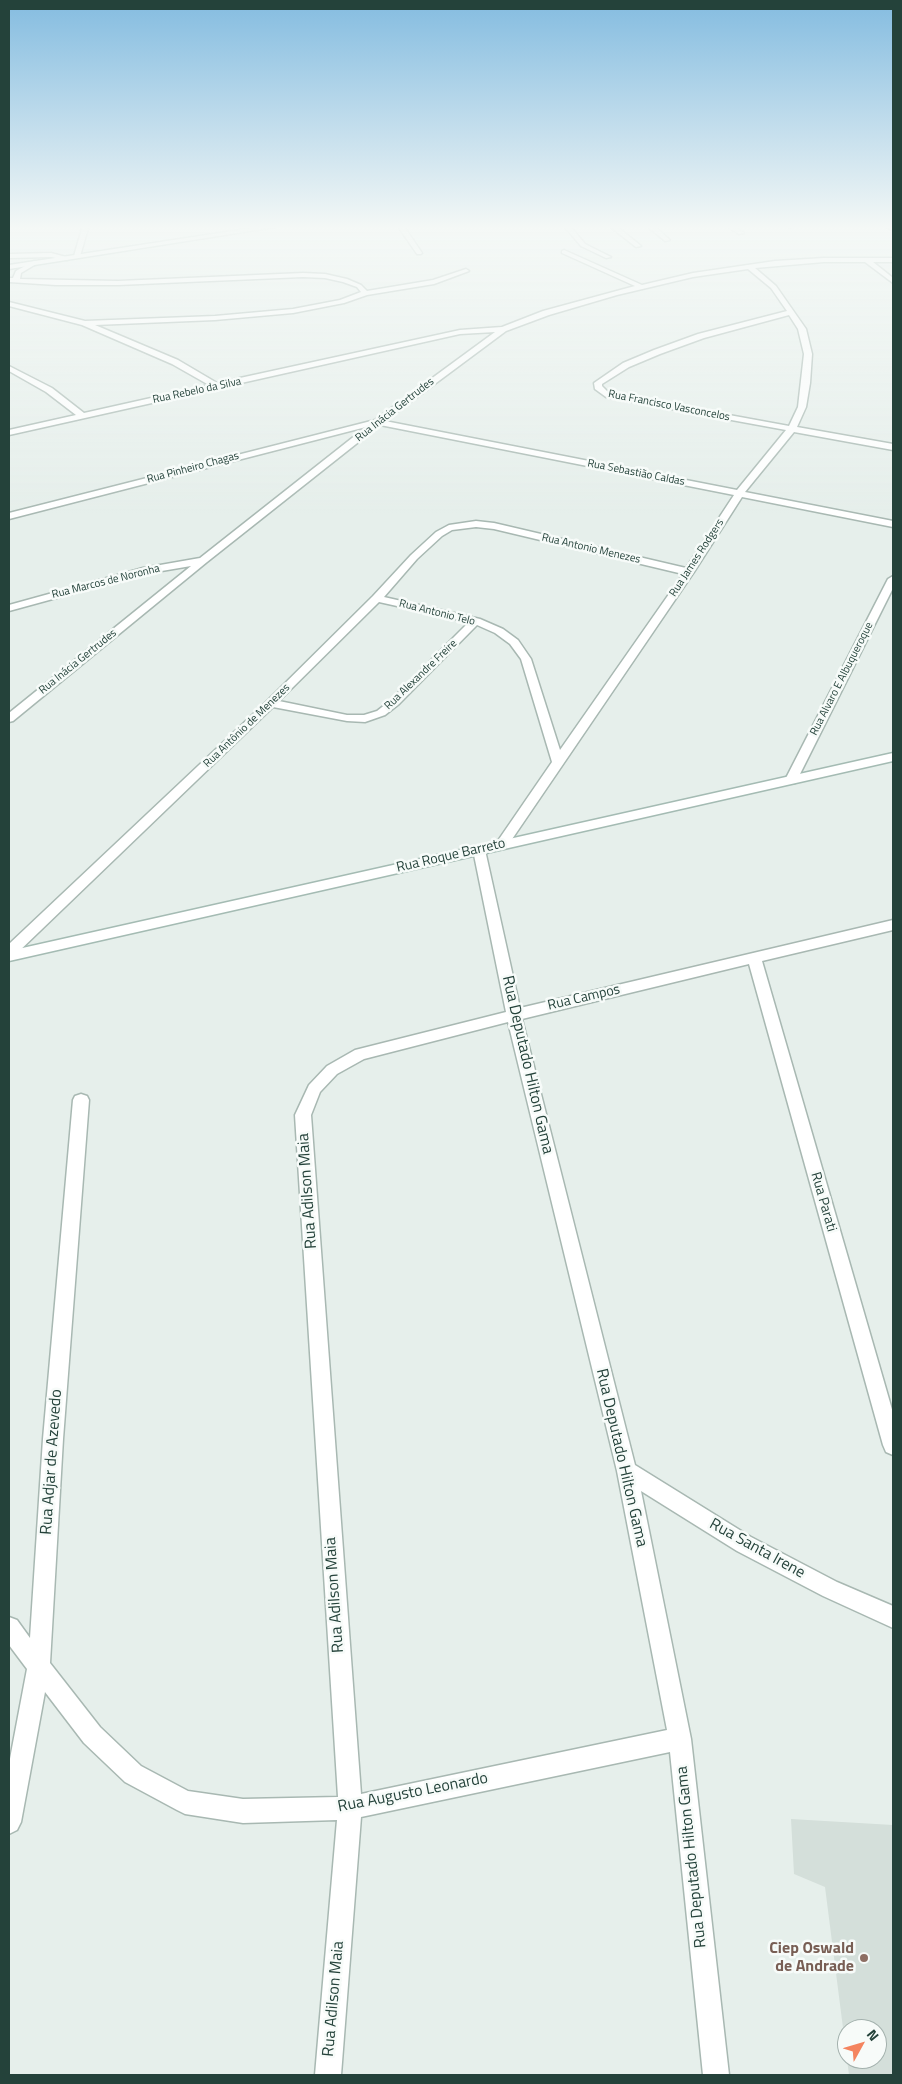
<!DOCTYPE html>
<html>
<head>
<meta charset="utf-8">
<style>
	body { margin:0 }
	#map { position:relative; width:902px; height:2084px; overflow:hidden; background:#e6efeb; font-family:"Titillium Web",sans-serif }
	canvas { display:block }
	.frame { position:absolute; inset:0; border:10px solid #24423a; pointer-events:none }
	.north { position:absolute; left:837px; top:2019px; width:50px; height:50px; box-sizing:border-box; background:#f7fbf9; border:1px solid #a3b1ad; border-radius:50%; rotate:51deg; font-size:14px; font-weight:700; line-height:20px; text-align:center; color:#24423a }
	.north::after { content:''; display:block; margin:auto; width:18px; height:22px; background:#f4845f; clip-path:polygon(50% 0,100% 100%,50% 72%,0 100%) }
</style>
</head>
<body>
<div id="map">
<canvas width="902" height="2084"></canvas>
<div class="frame"></div>
<div class="north">N</div>
</div>
<script>
const c = document.querySelector('canvas').getContext('2d');
c.lineJoin = 'round';
function fillPath(path, color) { c.fillStyle = color; c.fill(path, 'evenodd'); }
const poly = rows => new Path2D(rows.map(r => 'M' + r).join(''));
function strokePath(path, color, width, dash) { c.strokeStyle = color; c.lineWidth = width; c.lineCap = dash ? 'butt' : 'round'; c.setLineDash(dash || []); c.stroke(path); }
function label(font, color, halo, rows, align = 'center') {
  c.font = font + ' "Titillium Web",sans-serif'; c.lineWidth = 5; c.setLineDash([]); c.textBaseline = 'middle'; c.strokeStyle = halo; c.fillStyle = color; for (const [text, x, y, turn = 0] of rows) {
    c.save(); c.translate(x, y); c.rotate((+turn || 0) * Math.PI / 180); c.textAlign = isNaN(turn) ? turn : align; if (halo) c.strokeText(text, 0, 0); c.fillText(text, 0, 0); c.restore();
  }
}
fillPath(poly([
	[791,1819,893,1825,893,2075,849,2075,825,1887,794,1874],
	[847,2029,877,2029,877,2059,847,2059]
]), '#d4dfda');
const street = poly([
	[83,225,89,225,80,256,77,258,74,256,83,225],
	[397,225,403,225,422,253,421,254,417,254,397,225],
	[563,225,569,225,585,244,611,257,606,258,581,246,563,225],
	[608,225,615,225,641,246,636,247,608,225],
	[646,225,653,225,670,240,665,241,646,225],
	[725,225,732,225,744,233,739,234,725,225],
	[785,225,792,225,793,226,790,228,785,225],
	[882,225,893,226,893,230,883,226,882,225],
	[564,250,642,285,693,273,775,261,824,258,893,258,893,262,873,262,893,278,893,283,865,262,824,262,755,268,776,286,806,329,812,354,810,383,806,407,797,427,893,444,893,450,794,432,745,492,893,521,893,527,742,497,694,572,506,848,496,848,495,845,552,762,521,659,510,644,495,633,477,625,399,704,385,715,365,722,347,721,273,707,14,956,9,957,9,944,267,701,373,596,411,555,436,532,449,525,476,521,494,523,686,568,734,495,380,425,207,562,13,721,9,722,9,713,191,566,144,574,9,611,9,605,143,568,200,558,366,427,9,519,9,513,375,420,495,332,460,334,9,435,9,430,76,415,46,392,9,371,9,366,52,388,84,413,209,385,172,364,82,325,9,306,9,302,85,321,215,316,293,309,340,300,361,292,357,287,343,282,325,278,303,277,118,285,56,285,9,282,9,278,13,278,16,271,34,261,37,263,36,264,21,273,20,279,118,281,303,273,325,274,347,279,361,285,367,291,433,280,466,269,469,271,434,284,367,295,344,303,293,313,215,320,95,325,178,360,217,383,460,330,502,327,543,311,635,286,562,253,562,251,564,250],
	[748,269,771,288,787,311,698,334,654,350,623,363,594,383,595,389,606,397,786,430,737,490,385,421,506,331,549,315,617,295,693,277,748,269],
	[789,315,798,329,804,354,798,407,789,426,609,393,602,386,602,384,629,367,660,354,704,338,789,315],
	[476,527,494,529,683,574,560,750,531,659,518,640,503,629,480,619,384,597,417,559,442,536,452,530,476,527],
	[379,602,469,622,391,700,377,711,364,715,347,715,279,701,379,602],
	[51,253,70,258,67,260,51,257,9,258,9,254,51,253],
	[893,576,893,588,797,780,795,783,787,783,785,780,888,579,893,576],
	[479,846,485,850,520,1008,893,920,893,930,762,961,893,1413,893,1455,886,1452,883,1445,749,964,522,1019,635,1465,751,1537,837,1582,893,1606,893,1628,823,1596,737,1551,641,1491,691,1739,729,2075,703,2075,670,1752,361,1817,341,2075,315,2075,337,1820,243,1823,185,1814,177,1810,125,1782,84,1743,45,1692,21,1822,17,1830,9,1834,9,1764,27,1669,9,1645,9,1617,17,1620,30,1638,43,1439,73,1100,75,1096,81,1094,87,1096,89,1100,63,1439,50,1663,100,1727,141,1766,188,1791,243,1799,338,1797,295,1115,309,1085,327,1066,355,1050,506,1012,473,850,479,846],
	[508,1022,617,1471,667,1730,361,1794,311,1115,320,1092,337,1074,364,1059,508,1022]
]);
const secondary = poly([
	[272,225,288,225,9,269,9,265,272,225],
	[893,753,893,761,9,961,9,951,893,753]
]);
strokePath(street, '#a8b8b2', 3);
strokePath(secondary, '#a4bbb3', 3);
fillPath(street, '#fff');
fillPath(secondary, '#fff');
const sky = c.createLinearGradient(0, 0, 0, 517);
sky.addColorStop(0, '#84bce0');
sky.addColorStop(0.44, '#f4f8f6');
sky.addColorStop(1, '#f4f8f600');
c.fillStyle = sky;
c.fillRect(0, 0, 902, 517);
for (const [x, y, r, color] of [
	[864,1958,5,"#8d6e63"]
]) { const dot = new Path2D(); dot.arc(x, y, r, 0, 2 * Math.PI); c.fillStyle = color; c.fill(dot); strokePath(dot, '#f7fbf9', 2); }
label('11px', '#24423a', '#f7fbf9', [
	["Rua Rebelo da Silva",197,391,-12],
	["Rua Francisco Vasconcelos",669,406,11],
	["Rua Inácia Gertrudes",395,410,-38],
	["Rua Pinheiro Chagas",193,468,-15],
	["Rua Sebastião Caldas",636,473,11],
	["Rua Antonio Menezes",591,549,13],
	["Rua James Rodgers",697,558,-57],
	["Rua Marcos de Noronha",106,582,-14],
	["Rua Antonio Telo",437,613,14],
	["Rua Inácia Gertrudes",78,662,-39],
	["Rua Alexandre Freire",421,675,-44],
	["Rua Alvaro E Albuqueroque",842,679,-63],
	["Rua Antônio de Menezes",247,726,-44]
]);
label('14px', '#24423a', '#f7fbf9', [
	["Rua Roque Barreto",451,856,-13],
	["Rua Campos",584,998,-13],
	["Rua Parati",823,1202,74]
]);
label('16px', '#24423a', '#f7fbf9', [
	["Rua Deputado Hilton Gama",527,1065,77],
	["Rua Adilson Maia",308,1191,-94],
	["Rua Deputado Hilton Gama",621,1458,77],
	["Rua Adjar de Azevedo",52,1462,-86],
	["Rua Santa Irene",757,1549,29],
	["Rua Adilson Maia",335,1595,-94],
	["Rua Augusto Leonardo",413,1793,-11],
	["Rua Deputado Hilton Gama",692,1857,-96],
	["Rua Adilson Maia",334,1999,-85]
]);
label('bold 16px', '#785e54', '#f7fbf9', [
	["Ciep Oswald",854,1949],
	["de Andrade",854,1967]
], 'right');
</script>
</body>
</html>
